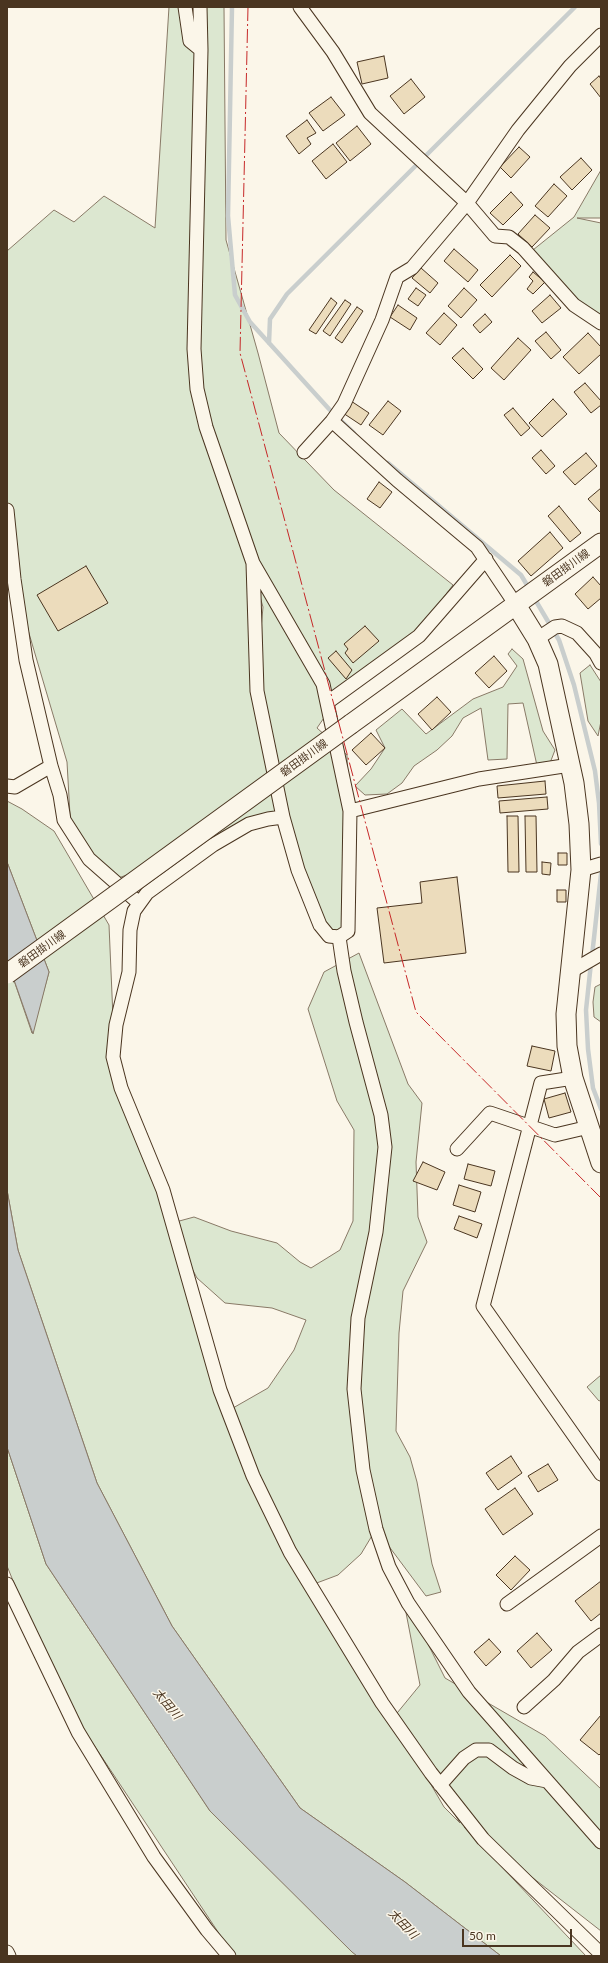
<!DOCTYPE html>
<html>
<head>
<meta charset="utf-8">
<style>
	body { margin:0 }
	#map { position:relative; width:608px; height:1963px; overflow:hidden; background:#fbf6e9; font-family:Lato,sans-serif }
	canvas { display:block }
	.frame { position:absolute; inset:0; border:8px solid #4a3520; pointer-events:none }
	.scale { position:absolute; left:462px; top:1929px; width:110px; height:18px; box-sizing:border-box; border:2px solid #4a3520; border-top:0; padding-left:5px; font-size:12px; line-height:14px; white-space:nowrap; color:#4a3520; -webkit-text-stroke:3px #fbf6e9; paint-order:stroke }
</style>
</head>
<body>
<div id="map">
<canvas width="608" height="1963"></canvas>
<div class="frame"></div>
<div class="scale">50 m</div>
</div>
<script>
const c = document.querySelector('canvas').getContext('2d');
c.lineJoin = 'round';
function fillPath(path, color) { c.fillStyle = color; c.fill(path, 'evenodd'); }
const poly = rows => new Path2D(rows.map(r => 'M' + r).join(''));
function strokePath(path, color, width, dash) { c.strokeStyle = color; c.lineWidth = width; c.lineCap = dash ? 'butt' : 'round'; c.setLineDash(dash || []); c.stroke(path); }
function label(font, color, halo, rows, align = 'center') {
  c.font = font + ' Lato,"Noto Sans JP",sans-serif'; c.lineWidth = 3; c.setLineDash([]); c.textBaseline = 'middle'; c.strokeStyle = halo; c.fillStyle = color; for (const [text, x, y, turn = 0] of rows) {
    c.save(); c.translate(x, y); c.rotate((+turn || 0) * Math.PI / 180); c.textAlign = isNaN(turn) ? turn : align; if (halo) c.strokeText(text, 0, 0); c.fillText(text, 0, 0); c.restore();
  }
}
const green = poly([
	[169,7,224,7,226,240,258,353,279,433,334,490,453,585,408,644,341,693,317,728,347,755,349,849,348,931,329,936,283,817,113,880,71,833,67,762,28,630,7,506,7,251,54,210,74,222,104,196,155,228,169,7],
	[232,502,263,607,258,662,254,583,232,502],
	[601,170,601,218,577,218,601,223,601,314,594,319,528,254,574,217,601,170],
	[512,649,523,659,543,731,555,750,550,763,538,770,523,703,508,704,507,759,488,760,481,708,463,718,452,736,437,750,414,766,402,783,387,794,365,795,355,786,371,769,385,748,376,730,402,709,426,734,473,699,503,687,517,666,508,654,512,649],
	[590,665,601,682,601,721,598,736,588,721,580,673,590,665],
	[7,801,22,809,54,831,109,925,115,1064,233,1408,268,1388,294,1350,306,1320,272,1308,225,1303,197,1278,177,1240,172,1223,194,1217,231,1231,277,1243,300,1262,311,1268,340,1250,353,1221,354,1130,337,1101,308,1009,324,972,359,953,408,1084,422,1103,416,1162,418,1217,427,1242,403,1291,399,1333,396,1431,410,1457,417,1482,432,1564,441,1592,426,1596,376,1529,361,1554,338,1575,314,1584,393,1718,420,1685,402,1592,445,1678,545,1736,601,1789,601,1931,483,1839,464,1827,586,1956,501,1956,405,1882,300,1808,172,1626,97,1483,18,1250,7,1190,7,960,32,1033,49,972,7,862,7,801],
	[394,1721,426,1766,460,1823,444,1807,394,1721],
	[601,984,601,1022,594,1017,593,1002,595,987,601,984],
	[601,1375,601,1400,599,1401,587,1387,601,1375],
	[7,1447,46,1564,210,1811,357,1956,234,1956,58,1691,7,1566,7,1447]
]);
fillPath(green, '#dce7d0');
strokePath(green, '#887966', 1);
const water = poly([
	[7,862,49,972,33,1034,7,960,7,862],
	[7,1190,18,1250,97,1483,172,1626,300,1808,405,1882,501,1956,357,1956,352,1952,210,1811,46,1564,7,1447,7,1190]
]);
fillPath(water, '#c9cecd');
strokePath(water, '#887966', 1);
strokePath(poly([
	[232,7,228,216,235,295,250,322,329,409,354,433],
	[269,343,270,319,287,294,575,7],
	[388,463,521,575,530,590],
	[533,596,559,640,574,685,595,771,599,803,601,844],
	[592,956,601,874],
	[591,963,586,1010,588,1049,593,1088,601,1109]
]), '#c9cecd', 4.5);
const building = poly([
	[384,56,388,78,362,84,357,62,384,56],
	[599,76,601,79,601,98,590,84,599,76],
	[411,79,425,97,404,114,390,96,411,79],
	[331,97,345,115,323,131,309,113,331,97],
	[307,120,316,133,307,138,311,144,299,154,286,136,307,120],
	[357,126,371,144,350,161,336,143,357,126],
	[333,144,347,162,326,179,312,161,333,144],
	[519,147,530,157,511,178,500,167,519,147],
	[581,158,592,170,572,190,560,177,581,158],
	[554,184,567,196,548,217,535,206,554,184],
	[511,192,523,205,503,225,490,213,511,192],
	[535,215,550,228,532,247,518,234,535,215],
	[454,249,478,270,468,282,444,261,454,249],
	[510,255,521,266,492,297,480,285,510,255],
	[421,268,438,283,430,293,412,278,421,268],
	[533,272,545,282,533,294,527,289,533,281,529,277,533,272],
	[416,288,426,295,418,306,408,299,416,288],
	[464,288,477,300,461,318,448,306,464,288],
	[550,295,561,308,542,323,532,311,550,295],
	[331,298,337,303,316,334,309,330,331,298],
	[345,300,351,304,330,336,323,331,345,300],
	[398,305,417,318,410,330,390,317,398,305],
	[357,307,363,311,342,343,335,338,357,307],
	[444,313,457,325,440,345,426,333,444,313],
	[485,314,492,322,480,333,473,325,485,314],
	[546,332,561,350,551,359,535,341,546,332],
	[588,333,601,347,601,354,579,374,563,357,588,333],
	[518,338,531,350,504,380,491,368,518,338],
	[463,348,483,369,473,379,452,358,463,348],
	[585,383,601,401,601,405,591,413,574,392,585,383],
	[553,399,567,414,542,437,529,423,553,399],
	[351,401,369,413,361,425,343,413,351,401],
	[388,401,401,411,383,435,369,425,388,401],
	[513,408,530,428,521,436,504,415,513,408],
	[541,450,555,466,546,474,532,458,541,450],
	[586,453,597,466,575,485,563,472,586,453],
	[379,482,392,492,380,508,367,499,379,482],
	[601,488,601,511,600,512,588,499,601,488],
	[559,506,581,533,570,542,548,516,559,506],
	[550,532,563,548,531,576,518,561,550,532],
	[86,566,108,603,58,631,37,595,86,566],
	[593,577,601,586,601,598,588,609,575,594,593,577],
	[365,626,379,641,353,663,345,653,348,649,344,644,365,626],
	[336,651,352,670,346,679,328,658,336,651],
	[494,656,507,671,489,688,475,673,494,656],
	[437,697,451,712,432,730,418,714,437,697],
	[371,733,385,748,366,765,352,750,371,733],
	[545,781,546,794,498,798,497,786,545,781],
	[547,797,548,809,500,813,499,801,547,797],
	[507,816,518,816,519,872,508,872,507,816],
	[525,816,536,816,537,872,526,872,525,816],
	[558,853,567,853,567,865,558,865,558,853],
	[542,862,551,863,550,875,542,874,542,862],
	[457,877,466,953,384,963,377,908,422,903,420,882,457,877],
	[557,890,566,890,566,902,557,902,557,890],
	[532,1046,555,1051,551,1071,527,1066,532,1046],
	[565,1093,571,1112,549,1118,544,1099,565,1093],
	[423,1162,445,1172,437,1190,413,1181,423,1162],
	[468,1164,495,1171,491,1186,464,1179,468,1164],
	[459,1185,481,1192,475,1212,453,1205,459,1185],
	[459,1216,482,1224,477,1238,454,1229,459,1216],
	[511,1456,522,1473,498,1490,486,1473,511,1456],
	[548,1464,558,1480,538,1492,528,1476,548,1464],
	[515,1488,533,1514,503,1535,485,1509,515,1488],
	[515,1556,530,1570,511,1590,496,1575,515,1556],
	[601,1581,601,1613,591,1621,575,1601,601,1581],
	[537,1633,552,1650,531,1668,517,1651,537,1633],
	[489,1639,501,1652,486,1666,474,1652,489,1639],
	[601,1715,601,1753,599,1755,580,1740,601,1715]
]);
fillPath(building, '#ecdcbc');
strokePath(building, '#4a3520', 1);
const street = poly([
	[185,7,190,41,201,50],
	[200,7,201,50,194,349,197,389,206,427,253,563,323,684,350,811,348,931,339,937,329,936,320,925,298,870,283,817,257,691,253,563],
	[300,7,333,52,370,113,467,203,495,236,509,237,523,248,574,305,601,323],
	[332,421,397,480,477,547,516,605],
	[304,452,332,421,344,404,382,320,397,277,412,268,467,203,518,130,570,66,601,35],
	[7,510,14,579,26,660,51,766,60,795,64,820,89,859,139,903],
	[537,639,555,627,562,626,577,633,596,654,601,663],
	[328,702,419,636,486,559],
	[7,786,15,787,51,766],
	[350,811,479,779,570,765],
	[283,817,268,819,249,824,213,845,147,893,134,911,130,930,129,972,116,1025,113,1057,121,1088,163,1190,220,1390,253,1476,290,1552,382,1703,431,1773,483,1839,601,1954],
	[581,870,601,864],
	[339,937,344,971,356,1022,381,1115,385,1147,376,1232,358,1318,354,1389,363,1470,376,1529,389,1567,408,1603,469,1692,601,1842],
	[570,972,601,954],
	[573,1078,541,1083,483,1306,601,1474],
	[457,1149,490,1113,555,1135,589,1127],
	[7,1584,78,1732,154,1857,207,1930,229,1956],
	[507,1604,601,1536],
	[524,1707,554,1680,578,1652,601,1635],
	[440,1785,464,1758,476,1750,489,1750,513,1768,531,1778,547,1781],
	[7,1952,9,1956]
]);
const secondary = poly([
	[516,605,537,639,548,664,574,783,579,824,581,870,566,1014,567,1046,573,1078,601,1163],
	[351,724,601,543]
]);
strokePath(street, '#4a3520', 15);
strokePath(secondary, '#4a3520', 21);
strokePath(street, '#fbf6e9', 13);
strokePath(secondary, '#fbf6e9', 19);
const secondaryBridge = poly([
	[7,974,351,724]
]);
strokePath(secondaryBridge, '#4a3520', 21, []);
strokePath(secondaryBridge, '#fbf6e9', 19);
strokePath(poly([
	[248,7,240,353,416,1012,601,1198]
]), '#c62828', 1, [14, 3, 2, 3]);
label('11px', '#4a3520', '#fbf6e9', [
	["磐田掛川線",566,568,-36],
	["磐田掛川線",304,758,-36],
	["磐田掛川線",42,949,-36]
]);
label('italic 12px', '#4a3520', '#fbf6e9', [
	["太田川",167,1704,50],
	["太田川",403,1924,46]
]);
</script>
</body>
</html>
